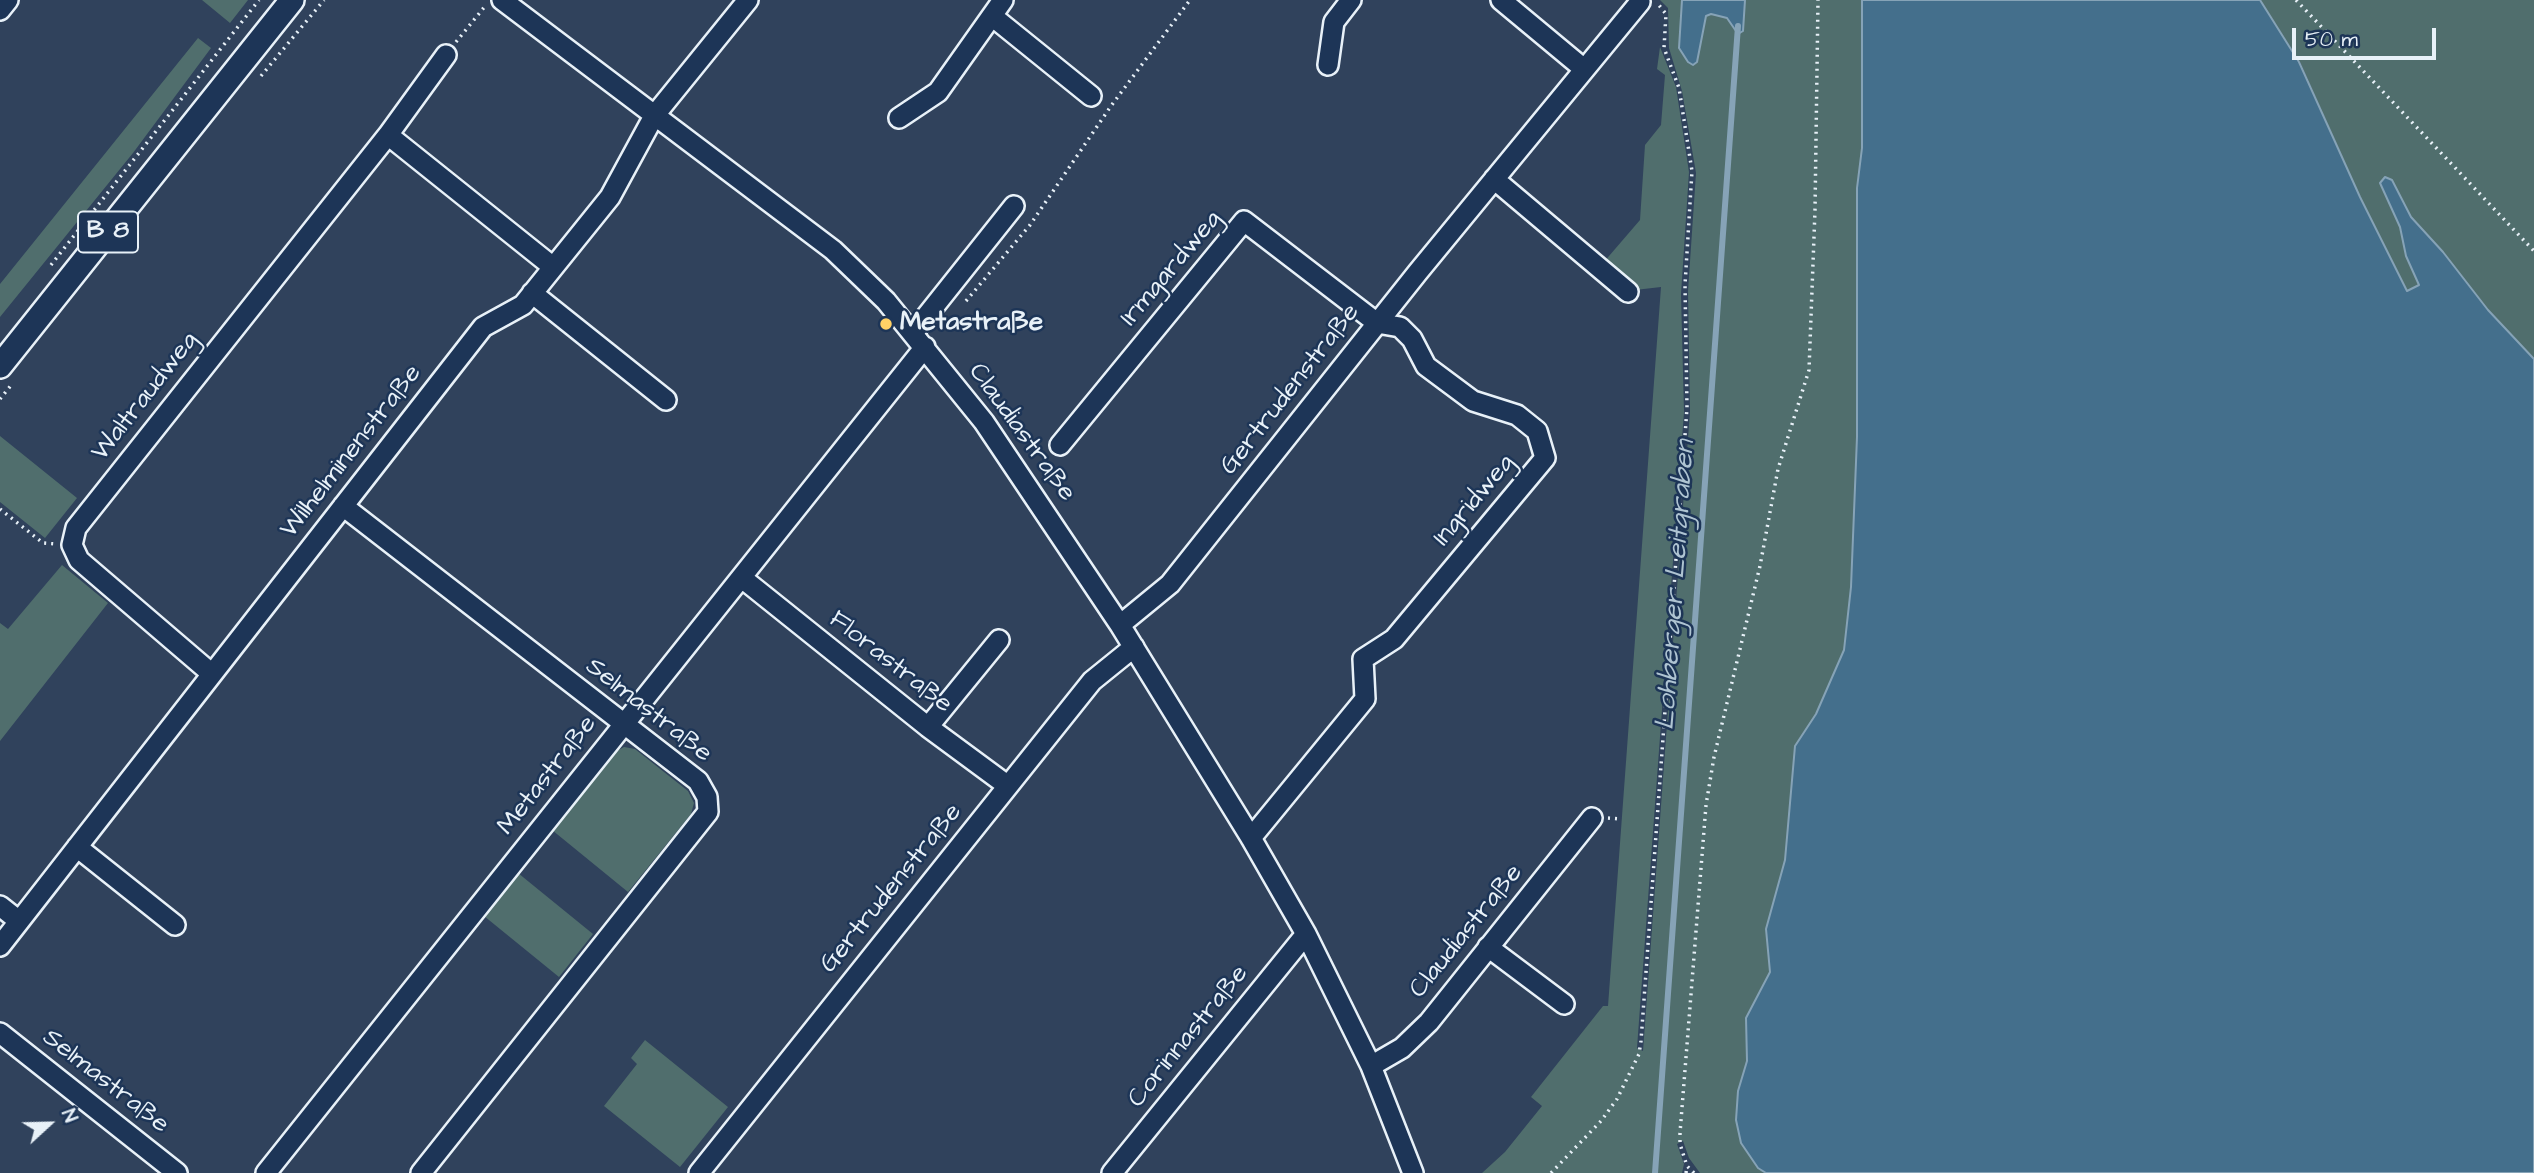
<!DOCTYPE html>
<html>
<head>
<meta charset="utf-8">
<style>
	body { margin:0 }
	#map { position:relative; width:2534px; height:1173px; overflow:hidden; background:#30425c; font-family:"Architects Daughter",sans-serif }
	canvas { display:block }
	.north { position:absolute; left:14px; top:1089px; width:70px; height:70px; -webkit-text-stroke:5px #1d3557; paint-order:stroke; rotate:68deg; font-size:19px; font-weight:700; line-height:28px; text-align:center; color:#e8f1f8 }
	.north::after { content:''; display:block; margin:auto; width:24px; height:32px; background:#e8f1f8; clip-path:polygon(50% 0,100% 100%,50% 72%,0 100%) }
	.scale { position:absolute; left:2292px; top:28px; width:144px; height:32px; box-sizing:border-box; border:4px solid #e8f1f8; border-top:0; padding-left:9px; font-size:21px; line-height:24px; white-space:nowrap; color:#e8f1f8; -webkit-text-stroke:5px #1d3557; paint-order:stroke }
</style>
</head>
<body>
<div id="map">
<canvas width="2534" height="1173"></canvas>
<div class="north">N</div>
<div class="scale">50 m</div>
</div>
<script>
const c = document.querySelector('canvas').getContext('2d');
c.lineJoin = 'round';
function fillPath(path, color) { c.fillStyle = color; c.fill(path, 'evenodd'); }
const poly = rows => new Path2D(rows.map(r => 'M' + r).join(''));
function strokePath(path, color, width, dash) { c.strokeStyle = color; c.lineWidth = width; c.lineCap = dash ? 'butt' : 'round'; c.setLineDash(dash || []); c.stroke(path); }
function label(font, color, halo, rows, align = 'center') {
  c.font = font + ' "Architects Daughter",sans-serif'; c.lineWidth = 5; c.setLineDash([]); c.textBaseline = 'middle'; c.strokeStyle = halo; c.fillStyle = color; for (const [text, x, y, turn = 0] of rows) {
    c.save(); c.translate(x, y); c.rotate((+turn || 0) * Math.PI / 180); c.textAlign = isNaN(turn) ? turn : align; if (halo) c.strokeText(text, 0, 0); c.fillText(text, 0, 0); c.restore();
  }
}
fillPath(poly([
	[202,0,248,0,230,23],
	[1660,0,1682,0,1679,48,1697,62,1706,16,1711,14,1727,18,1734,29,1743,30,1745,0,1862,0,1862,148,1857,188,1857,437,1851,587,1844,650,1816,714,1795,746,1785,860,1766,929,1770,972,1746,1018,1747,1061,1738,1091,1758,1168,1766,1173,1700,1173,1689,1158,1683,1141,1677,1144,1684,1164,1682,1173,1482,1173,1505,1152,1542,1106,1531,1097,1603,1006,1608,1006,1661,287,1635,290,1603,263,1640,220,1645,145,1661,125,1665,75,1657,69,1660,47,1676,87,1689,172,1681,294,1684,412,1637,1048,1643,1051,1690,411,1688,291,1696,173,1682,91,1669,48,1668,8],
	[2260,0,2534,0,2534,359,2488,310,2443,252,2411,217,2392,180,2381,183,2400,227,2406,256,2419,285,2408,292,2360,197,2300,62],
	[198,38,211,48,133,153,0,317,0,284],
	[0,436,77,498,45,538,0,502],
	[62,565,108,603,0,741,0,623,8,629],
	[624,747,635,749,688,791,694,803,691,814,628,892,552,830,613,753],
	[518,873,593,934,559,977,484,916],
	[645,1040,728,1107,680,1167,604,1106,637,1064,631,1058]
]), '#506e6d');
const water = poly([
	[1682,0,1745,0,1743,31,1738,34,1727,18,1711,14,1706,16,1697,62,1693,65,1688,62,1679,48,1682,0],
	[1862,0,2260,0,2299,62,2360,197,2407,291,2419,285,2406,256,2400,227,2380,183,2385,177,2392,180,2411,217,2443,252,2488,310,2534,359,2534,1173,1766,1173,1758,1168,1741,1143,1736,1120,1738,1091,1747,1061,1746,1018,1770,972,1766,929,1785,860,1795,746,1816,714,1844,650,1851,587,1857,437,1857,188,1862,148,1862,0]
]);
fillPath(water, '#446f8c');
strokePath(water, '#86a3b7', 2);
strokePath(poly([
	[1655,1173,1738,26]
]), '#86a3b7', 6);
const minor = poly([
	[502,0,833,250,886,301,984,422,1120,625,1251,838,1306,934,1371,1066,1413,1173],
	[1501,0,1584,69],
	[0,10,8,0],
	[992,16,1091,96],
	[1328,65,1334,22,1351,0],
	[899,118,938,92,1003,0],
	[388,135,446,55],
	[1494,179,1628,292],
	[532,293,666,400],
	[913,333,1014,206],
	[1060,445,1244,221,1377,323,1400,327,1412,339,1426,366,1473,401,1517,415,1537,431,1545,458,1394,639,1363,659,1365,699,1251,838],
	[343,506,698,781,707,797,708,812,421,1173],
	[742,578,928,727,1008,786],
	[1120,625,1170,584,1418,272,1640,2],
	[212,674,79,560,72,545,76,528,388,135,553,267],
	[928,727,999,640],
	[77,847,175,925],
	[0,906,19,921],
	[0,946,483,327,523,305,610,197,654,116,748,0],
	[1488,947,1564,1004],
	[0,1033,177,1173],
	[1371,1066,1402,1048,1429,1022,1592,818],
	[266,1173,925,347],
	[699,1173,1092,681,1134,647],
	[1112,1173,1306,934]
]);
const major = poly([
	[0,366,292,0]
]);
strokePath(minor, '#e8f1f8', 24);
strokePath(major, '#e8f1f8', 28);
strokePath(poly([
	[2296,0,2534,251],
	[456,42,486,5],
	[261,76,324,0],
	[51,265,259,0],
	[966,301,1030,225,1111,106,1190,0],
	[0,399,12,384],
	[0,509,43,543,56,544],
	[1608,818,1621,819],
	[1551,1173,1601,1121,1617,1099,1639,1054,1641,1041,1687,408,1685,285,1692,171,1679,88,1664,48,1666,14,1658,4],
	[1686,1173,1687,1166],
	[1694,1173,1687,1166,1680,1144,1680,1133,1706,805,1714,757,1760,566,1778,469,1809,370,1815,210,1818,0]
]), '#e8f1f8', 3.5, [2, 5]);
strokePath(minor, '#1d3557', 19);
strokePath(major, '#1d3557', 23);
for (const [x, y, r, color] of [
	[886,324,7,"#ffd166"]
]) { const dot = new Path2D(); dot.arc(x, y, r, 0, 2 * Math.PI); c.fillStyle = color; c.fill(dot); strokePath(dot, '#1d3557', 2.5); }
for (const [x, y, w] of [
	[108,232,60]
]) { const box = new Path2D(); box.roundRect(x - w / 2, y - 20.5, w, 41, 5); c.fillStyle = '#1d3557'; c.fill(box); strokePath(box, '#e8f1f8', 2); }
label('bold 24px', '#e8f1f8', null, [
	["B 8",108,232]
]);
label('26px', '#e8f1f8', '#1d3557', [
	["Irmgardweg",1172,269,-50],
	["Gertrudenstraße",1291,390,-52],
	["Waltraudweg",146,397,-52],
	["Claudiastraße",1021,433,54],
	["Wilhelminenstraße",352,452,-52],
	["Ingridweg",1475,501,-50],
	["Florastraße",890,663,38],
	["Selmastraße",648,711,38],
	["Metastraße",548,776,-52],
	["Gertrudenstraße",892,889,-51],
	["Claudiastraße",1467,932,-51],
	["Corinnastraße",1189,1037,-51],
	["Selmastraße",105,1082,38]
]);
label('bold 26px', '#e8f1f8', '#1d3557', [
	["Metastraße",900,324]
], 'left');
label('italic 28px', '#afc4d2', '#1d3557', [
	["Lohberger Leitgraben",1677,585,-86]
]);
</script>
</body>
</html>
